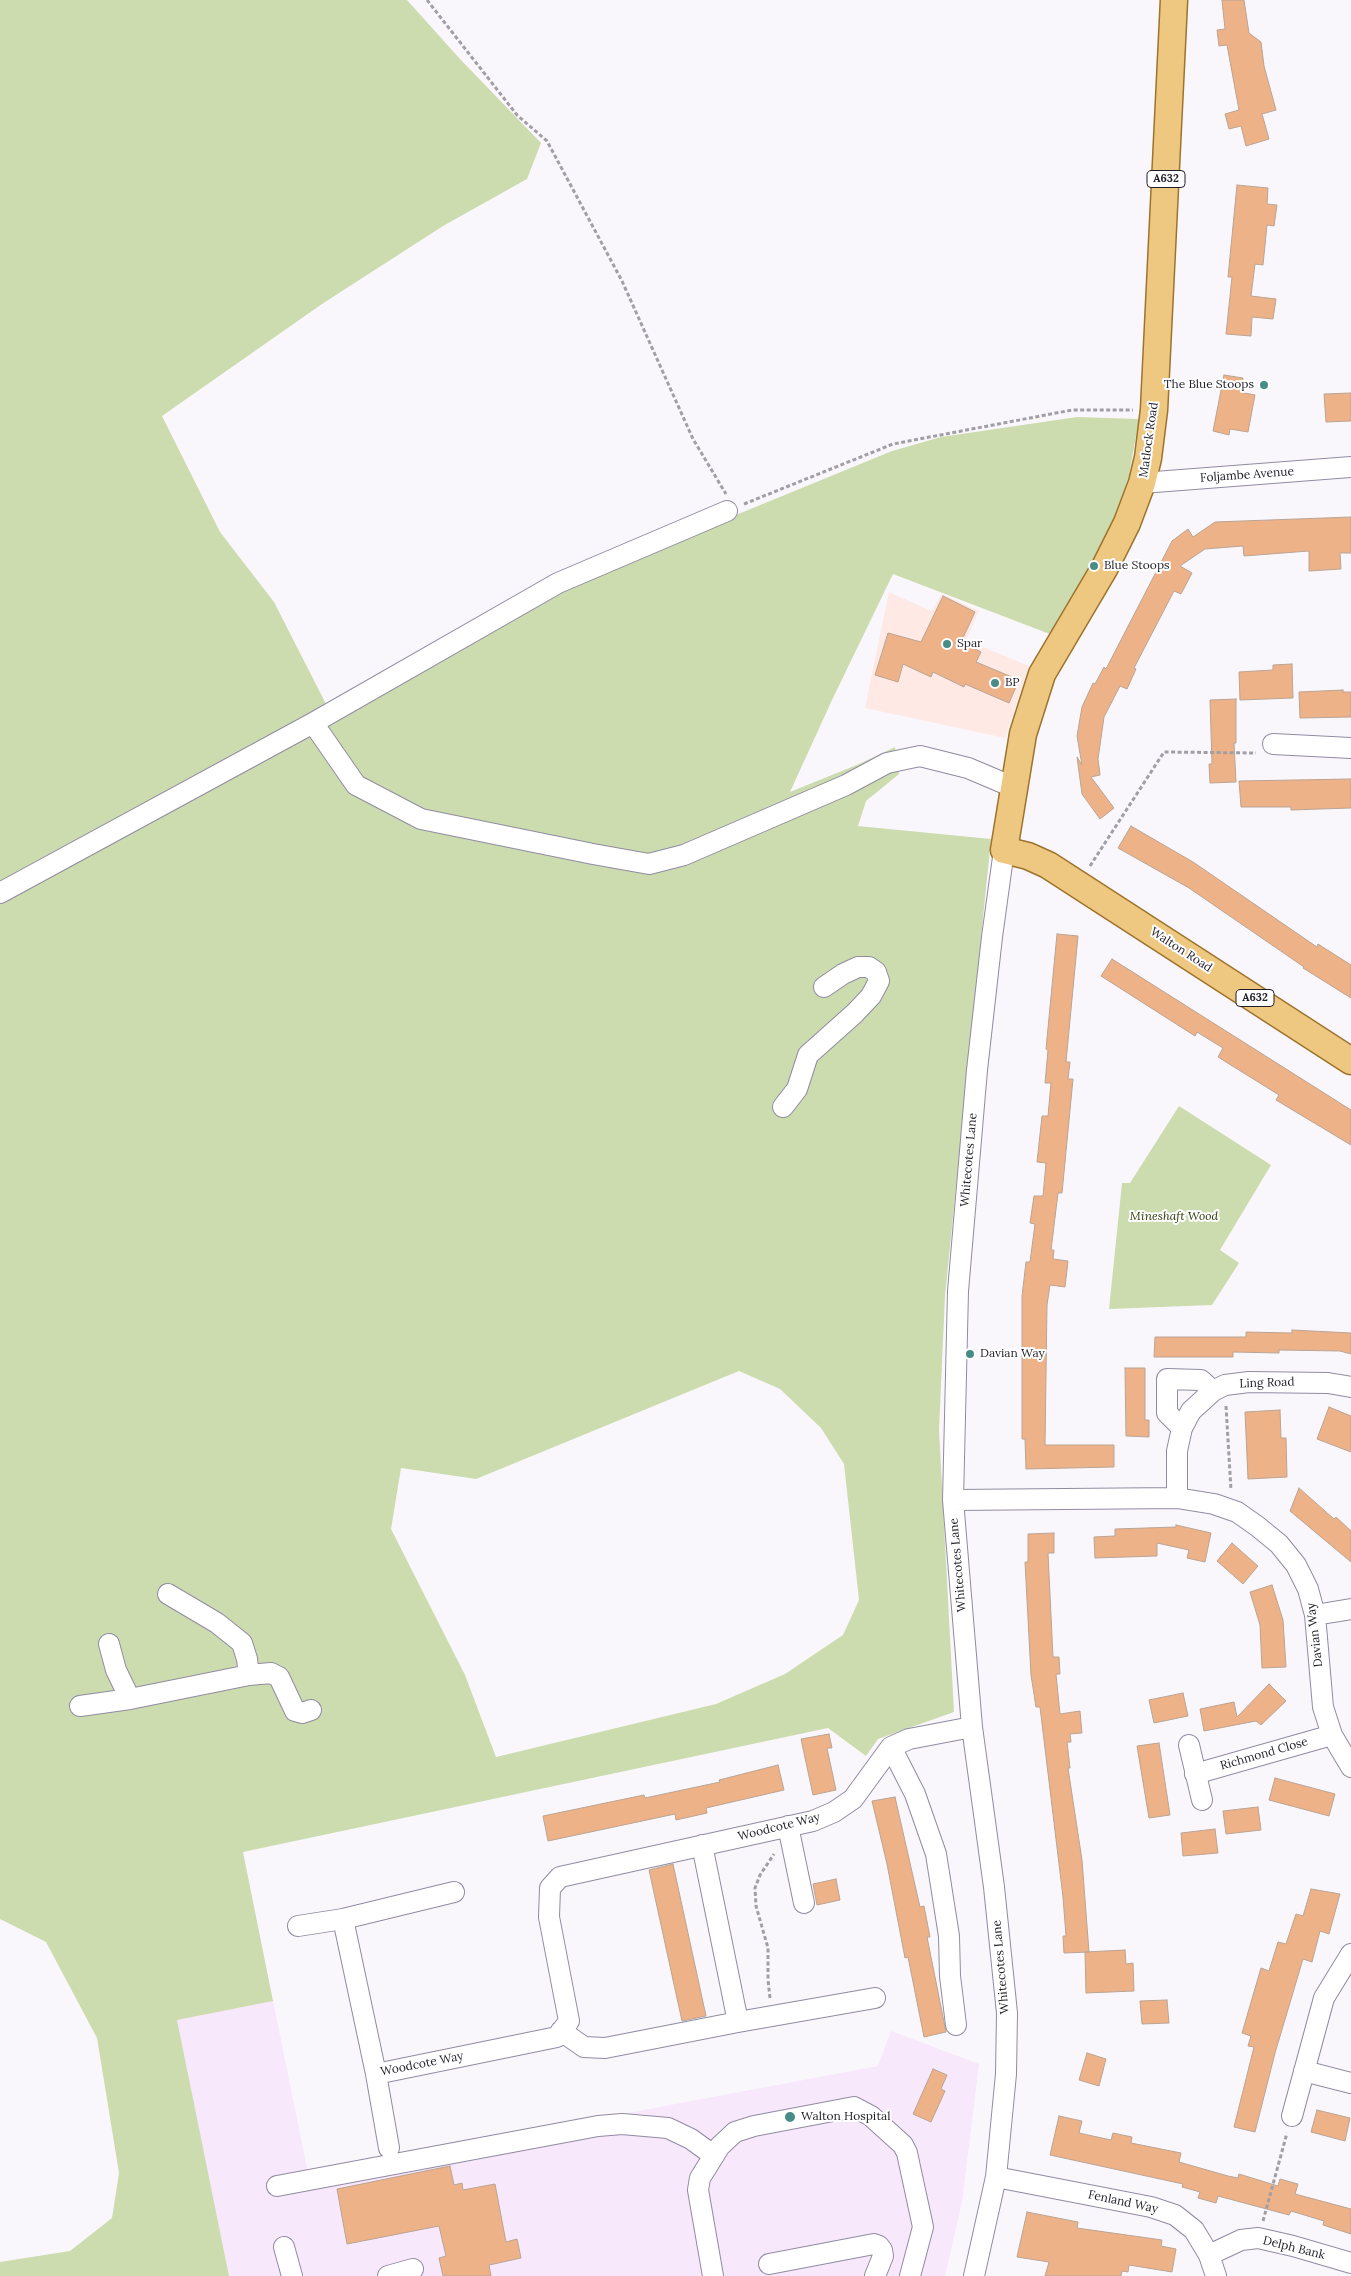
<!DOCTYPE html>
<html>
<head>
<meta charset="utf-8">
<style>
	body { margin:0 }
	canvas { display:block; background:#f9f7fc }
</style>
</head>
<body>
<canvas width="1351" height="2276"></canvas>
<script>
const c = document.querySelector('canvas').getContext('2d');
c.lineJoin = 'round';
function fillPath(path, color) { c.fillStyle = color; c.fill(path, 'evenodd'); }
const poly = rows => new Path2D(rows.map(r => 'M' + r).join(''));
function strokePath(path, color, width, dash) { c.strokeStyle = color; c.lineWidth = width; c.lineCap = dash ? 'butt' : 'round'; c.setLineDash(dash || []); c.stroke(path); }
function label(font, color, halo, rows, align = 'center') {
  c.font = font + ' Lora,serif'; c.lineWidth = 4; c.setLineDash([]); c.textBaseline = 'middle'; c.strokeStyle = halo; c.fillStyle = color; for (const [text, x, y, turn = 0] of rows) {
    c.save(); c.translate(x, y); c.rotate((+turn || 0) * Math.PI / 180); c.textAlign = isNaN(turn) ? turn : align; if (halo) c.strokeText(text, 0, 0); c.fillText(text, 0, 0); c.restore();
  }
}
fillPath(poly([
	[889,592,931,611,942,594,979,611,966,640,1029,666,1005,738,865,708]
]), '#fee9e4');
fillPath(poly([
	[273,2001,308,2173,878,2066,891,2031,979,2064,962,2202,945,2276,229,2276,176,2019]
]), '#f8e8fb');
fillPath(poly([
	[0,0,407,0,460,59,541,143,527,179,443,226,322,304,162,416,220,532,274,602,325,702,332,725,387,688,558,588,892,451,941,437,1077,417,1139,419,1129,475,1105,548,1055,636,893,574,832,700,790,792,859,764,895,747,899,774,866,801,858,826,991,839,945,1296,939,1430,954,1712,878,1739,866,1756,828,1728,243,1852,273,2001,177,2020,229,2276,0,2276,0,2262,70,2251,112,2218,119,2173,97,2038,46,1942,0,1919],
	[739,1371,780,1389,821,1428,844,1464,859,1600,843,1635,785,1674,716,1704,496,1757,465,1675,391,1529,401,1468,476,1479],
	[1179,1106,1271,1165,1220,1250,1239,1263,1212,1305,1109,1309,1122,1183,1130,1183]
]), '#ccdcaf');
const building = poly([
	[1222,0,1244,0,1249,33,1261,42,1264,66,1276,110,1262,114,1269,139,1246,146,1241,126,1229,129,1225,114,1239,110,1227,45,1219,46,1217,30,1225,29,1222,0],
	[1237,185,1268,188,1267,204,1277,205,1274,226,1267,225,1263,265,1255,264,1251,296,1276,299,1273,319,1252,317,1251,336,1226,334,1232,277,1228,277,1237,185],
	[1224,375,1243,378,1240,392,1255,395,1248,432,1230,429,1229,435,1213,431,1224,375],
	[1351,393,1351,421,1326,422,1324,394,1351,393],
	[1351,517,1351,553,1340,553,1341,569,1309,571,1309,551,1244,556,1243,546,1205,549,1180,566,1192,573,1181,594,1174,591,1134,668,1136,669,1127,689,1120,686,1104,717,1098,759,1100,775,1091,777,1114,808,1100,819,1082,794,1077,757,1082,765,1077,736,1082,707,1093,683,1095,684,1104,667,1106,669,1172,541,1188,529,1193,537,1215,522,1351,517],
	[943,596,975,612,961,642,981,652,976,662,1019,680,1009,703,965,684,964,687,933,672,931,677,903,664,898,682,875,675,888,633,921,642,943,596],
	[1292,664,1293,698,1240,700,1239,672,1273,670,1273,665,1292,664],
	[1343,690,1343,692,1351,692,1351,717,1300,718,1299,692,1343,690],
	[1236,699,1236,743,1234,743,1236,782,1210,783,1209,764,1212,764,1210,700,1236,699],
	[1351,779,1351,808,1291,810,1291,807,1241,807,1239,781,1351,779],
	[1131,826,1193,862,1317,947,1318,944,1351,965,1351,998,1303,968,1304,967,1189,888,1118,848,1131,826],
	[1057,934,1078,936,1066,1062,1070,1062,1068,1079,1073,1079,1062,1193,1058,1193,1051,1250,1054,1250,1053,1259,1068,1261,1065,1287,1050,1285,1047,1305,1045,1445,1114,1445,1114,1467,1026,1469,1025,1439,1022,1439,1022,1296,1026,1262,1030,1262,1035,1224,1030,1223,1034,1196,1043,1196,1046,1163,1037,1162,1042,1116,1048,1116,1051,1083,1045,1083,1048,1050,1046,1049,1057,934],
	[1112,959,1351,1110,1351,1145,1276,1100,1279,1095,1218,1057,1223,1048,1197,1032,1195,1036,1101,976,1112,959],
	[1292,1330,1351,1333,1351,1354,1340,1351,1279,1350,1279,1353,1233,1352,1233,1357,1154,1357,1155,1337,1246,1337,1246,1332,1292,1333,1292,1330],
	[1125,1368,1145,1368,1145,1420,1149,1420,1149,1437,1126,1436,1125,1368],
	[1329,1407,1351,1416,1351,1452,1317,1439,1329,1407],
	[1280,1410,1281,1438,1286,1438,1287,1477,1248,1479,1245,1412,1280,1410],
	[1299,1488,1334,1519,1336,1517,1351,1531,1351,1562,1290,1511,1299,1488],
	[1176,1525,1211,1533,1205,1562,1187,1558,1189,1550,1157,1543,1157,1556,1095,1558,1094,1537,1115,1536,1115,1529,1176,1527,1176,1525],
	[1054,1533,1054,1553,1048,1553,1053,1657,1059,1657,1060,1674,1056,1674,1060,1714,1080,1711,1082,1733,1070,1734,1071,1742,1067,1742,1070,1768,1068,1768,1082,1860,1089,1952,1064,1953,1063,1936,1066,1936,1063,1897,1040,1707,1036,1707,1031,1675,1025,1562,1028,1562,1028,1534,1054,1533],
	[1232,1543,1258,1566,1243,1584,1217,1561,1232,1543],
	[1272,1585,1283,1620,1286,1667,1262,1668,1260,1625,1250,1592,1272,1585],
	[1269,1684,1286,1701,1261,1725,1256,1721,1204,1731,1200,1709,1234,1702,1237,1717,1269,1684],
	[1183,1693,1188,1716,1154,1723,1149,1700,1183,1693],
	[829,1734,832,1748,827,1748,836,1790,813,1795,801,1739,829,1734],
	[1159,1743,1170,1815,1149,1818,1137,1746,1159,1743],
	[778,1765,784,1790,706,1808,707,1813,676,1820,675,1814,548,1841,543,1816,644,1795,645,1798,720,1782,719,1780,778,1765],
	[1275,1778,1335,1794,1329,1816,1269,1800,1275,1778],
	[895,1797,920,1907,924,1906,930,1937,927,1937,946,2032,924,2037,908,1957,905,1958,887,1864,872,1801,895,1797],
	[1258,1807,1261,1830,1226,1834,1223,1811,1258,1807],
	[1215,1829,1218,1853,1183,1856,1181,1833,1215,1829],
	[673,1864,706,2016,682,2021,649,1870,673,1864],
	[836,1879,840,1900,817,1905,813,1884,836,1879],
	[1311,1889,1340,1894,1329,1934,1320,1931,1312,1962,1303,1959,1275,2053,1255,2132,1234,2127,1254,2047,1248,2046,1251,2036,1242,2033,1261,1968,1269,1971,1278,1942,1286,1944,1296,1914,1303,1916,1311,1889],
	[1125,1950,1126,1964,1133,1963,1134,1991,1086,1993,1085,1952,1125,1950],
	[1167,2000,1169,2023,1142,2024,1140,2001,1167,2000],
	[1087,2053,1106,2059,1099,2086,1079,2080,1087,2053],
	[933,2069,947,2075,941,2089,945,2091,931,2122,913,2114,933,2069],
	[1317,2110,1350,2118,1345,2141,1311,2132,1317,2110],
	[1059,2116,1082,2121,1079,2133,1111,2140,1113,2133,1132,2137,1131,2143,1181,2153,1179,2162,1228,2176,1238,2178,1239,2174,1278,2186,1280,2179,1298,2184,1295,2194,1351,2209,1351,2234,1323,2225,1324,2221,1291,2211,1289,2215,1218,2196,1216,2203,1198,2198,1200,2192,1182,2187,1183,2184,1050,2155,1059,2116],
	[450,2166,454,2185,462,2183,463,2190,495,2184,506,2242,517,2239,521,2258,489,2265,491,2276,443,2276,439,2258,446,2256,439,2226,347,2244,337,2189,450,2166],
	[1027,2212,1078,2222,1077,2228,1162,2240,1161,2246,1176,2249,1172,2272,1129,2265,1128,2272,1122,2271,1121,2276,1045,2276,1049,2262,1017,2257,1027,2212]
]);
fillPath(building, '#eeb288');
strokePath(building, '#baa494', 1);
const minor = poly([
	[1142,483,1351,467],
	[313,723,356,785,421,819,593,854,649,864,684,855,846,785,887,763,920,756,968,768,1013,787],
	[1273,744,1351,748],
	[0,893,313,723,558,583,727,511],
	[783,1107,797,1089,808,1055,855,1013,871,996,879,981,876,972,869,967,858,967,843,974,824,987],
	[1182,1428,1167,1413,1167,1379,1201,1380,1213,1391],
	[1177,1498,1177,1451,1182,1428,1191,1411,1213,1391,1225,1385,1249,1382,1328,1383,1351,1387],
	[953,1500,1177,1498,1214,1504,1237,1512,1257,1526,1279,1544,1296,1565,1308,1589,1315,1615,1323,1707,1332,1735,1351,1767],
	[168,1594,217,1623,242,1643,247,1659,249,1675,271,1673,279,1677,295,1711,302,1713,311,1710],
	[1315,1615,1351,1609],
	[109,1644,116,1670,130,1699,249,1675],
	[80,1706,130,1699],
	[1189,1745,1202,1800],
	[891,1747,915,1794,936,1854,949,1936,950,1976,956,2025],
	[1195,1774,1332,1735],
	[788,1826,804,1903],
	[702,1845,738,2022],
	[343,1919,376,2074,557,2037,569,2021,549,1917,550,1888,560,1877,813,1821,834,1812,853,1799,891,1747,909,1739,972,1727],
	[298,1926,343,1919,454,1892],
	[561,2031,584,2047,605,2048,738,2022,875,1998],
	[1304,2071,1351,2083],
	[376,2074,389,2148],
	[1292,2116,1324,1998,1351,1954],
	[996,2177,1151,2207,1175,2215,1194,2230,1209,2255,1216,2276],
	[277,2186,598,2126,622,2124,668,2128,691,2139,713,2155],
	[284,2247,292,2276],
	[1209,2255,1241,2240,1258,2238,1293,2246,1351,2263],
	[769,2264,874,2244,879,2246,882,2250,883,2256,875,2276],
	[388,2276,413,2269],
	[713,2276,698,2190,700,2178,720,2146,735,2132,754,2126,854,2107,871,2116,903,2145,907,2153,923,2227,910,2276],
	[974,2276,996,2177,1006,2074,1007,2013,994,1887,972,1727,953,1500,958,1291,977,1070,992,937,1004,850]
]);
const major = poly([
	[1174,0,1154,410,1148,458,1142,483,1127,523,1104,569,1042,674,1023,734,1004,850,1028,856,1048,865,1351,1061]
]);
strokePath(minor, '#918ba2', 22);
strokePath(major, '#9e732b', 29);
strokePath(poly([
	[427,0,517,115,547,141,622,281,693,439,726,494],
	[744,504,893,444,1072,410,1133,410],
	[1090,866,1164,752,1256,753],
	[1226,1406,1231,1490],
	[770,1998,768,1980,768,1948,756,1906,755,1888,760,1875,774,1854],
	[1263,2221,1287,2133]
]), '#a19fa6', 3, [4, 2.5]);
strokePath(minor, '#fff', 20);
strokePath(major, '#eec781', 26);
for (const [x, y, r, color] of [
	[1264,385,5,"#478d86"],
	[1094,566,5,"#478d86"],
	[947,644,5,"#478d86"],
	[995,683,5,"#478d86"],
	[970,1354,5,"#478d86"],
	[790,2117,6,"#478d86"]
]) { const dot = new Path2D(); dot.arc(x, y, r, 0, 2 * Math.PI); c.fillStyle = color; c.fill(dot); strokePath(dot, '#fff', 2); }
for (const [x, y, w] of [
	[1166,179,38],
	[1255,998,38]
]) { const box = new Path2D(); box.roundRect(x - w / 2, y - 8.5, w, 17, 4); c.fillStyle = '#fff'; c.fill(box); strokePath(box, '#1f1d26', 1); }
label('bold 11px', '#1f1d26', null, [
	["A632",1166,179],
	["A632",1255,998]
]);
label('12px', '#1f1d26', '#fff', [
	["The Blue Stoops",1254,385,"right"],
	["Blue Stoops",1104,566],
	["Spar",957,644],
	["BP",1005,683],
	["Davian Way",980,1354],
	["Walton Hospital",801,2117]
], 'left');
label('12px', '#1f1d26', '#fff', [
	["Matlock Road",1149,440,-82],
	["Foljambe Avenue",1247,475,-4],
	["Walton Road",1181,950,33],
	["Whitecotes Lane",969,1160,-85],
	["Ling Road",1267,1383,-2],
	["Whitecotes Lane",958,1565,-95],
	["Davian Way",1315,1635,-97],
	["Richmond Close",1264,1754,-16],
	["Woodcote Way",779,1827,-14],
	["Whitecotes Lane",1001,1967,-95],
	["Woodcote Way",422,2064,-11],
	["Fenland Way",1123,2202,12],
	["Delph Bank",1294,2248,14]
]);
label('italic 12px', '#2e3b0b', '#fff', [
	["Mineshaft Wood",1174,1217]
]);
</script>
</body>
</html>
